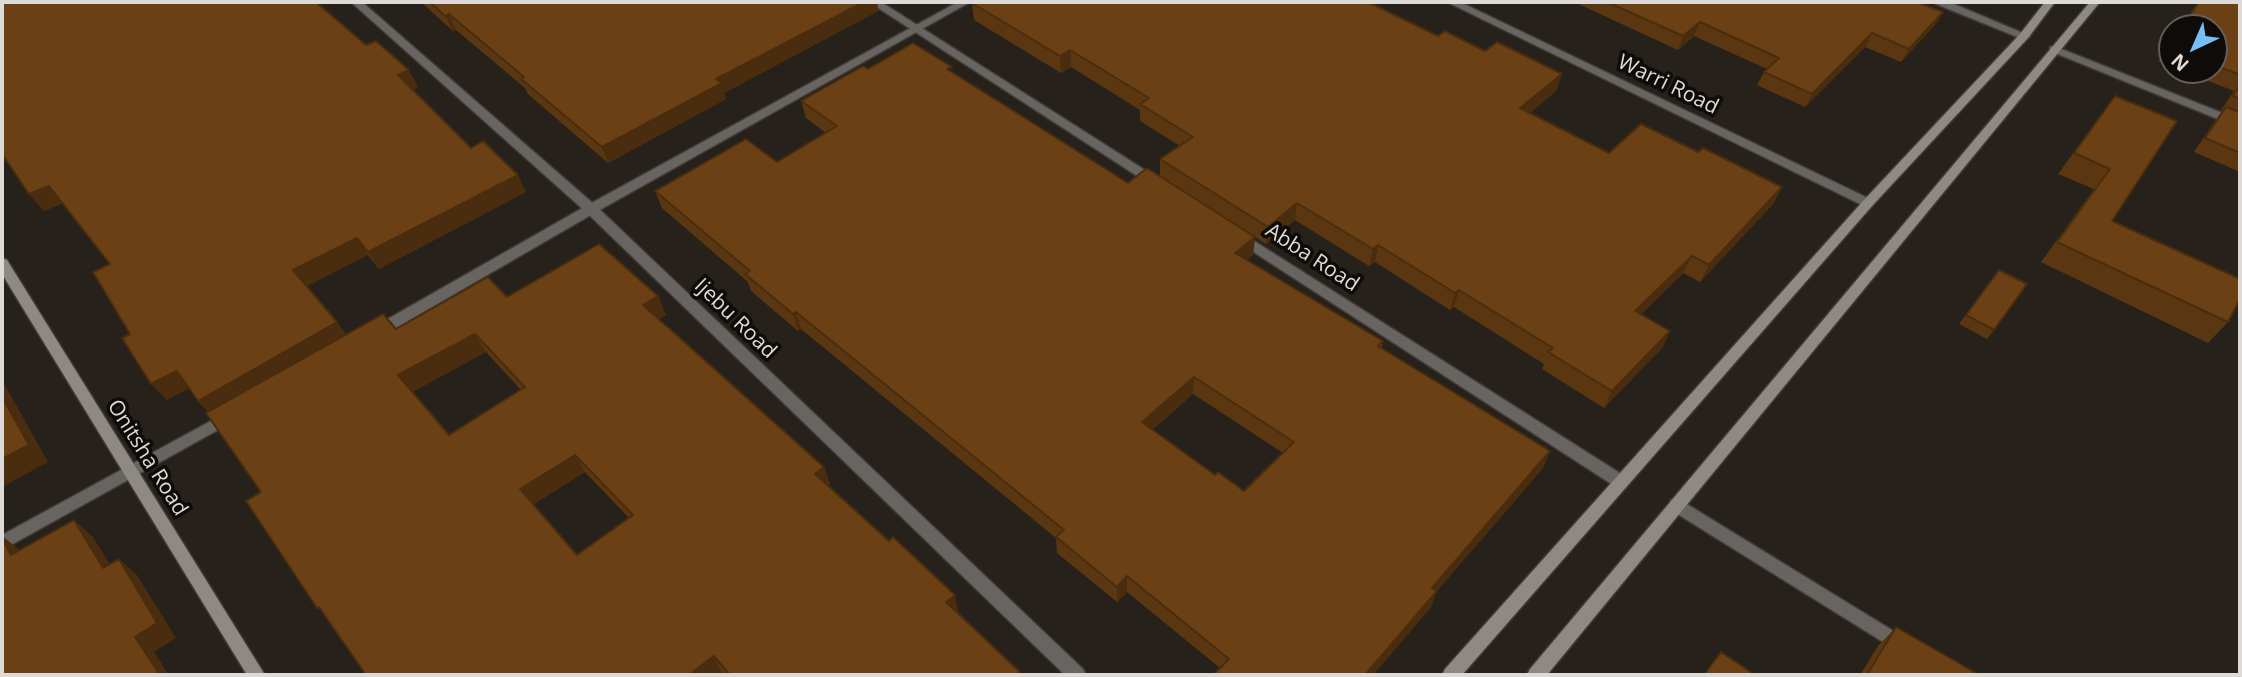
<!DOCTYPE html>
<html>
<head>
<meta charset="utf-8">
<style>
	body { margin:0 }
	#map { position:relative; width:2242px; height:677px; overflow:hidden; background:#27211c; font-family:"Open Sans",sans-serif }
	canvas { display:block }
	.frame { position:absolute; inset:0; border:4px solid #dedad7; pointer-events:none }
	.north { position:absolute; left:2158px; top:14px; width:70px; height:70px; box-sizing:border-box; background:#0e0b09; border:2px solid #615e5b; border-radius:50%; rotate:224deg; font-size:19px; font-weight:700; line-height:28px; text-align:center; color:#dedad7 }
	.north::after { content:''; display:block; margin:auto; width:24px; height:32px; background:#78bff7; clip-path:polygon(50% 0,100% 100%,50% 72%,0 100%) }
</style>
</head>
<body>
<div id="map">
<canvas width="2242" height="677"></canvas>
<div class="frame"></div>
<div class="north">N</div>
</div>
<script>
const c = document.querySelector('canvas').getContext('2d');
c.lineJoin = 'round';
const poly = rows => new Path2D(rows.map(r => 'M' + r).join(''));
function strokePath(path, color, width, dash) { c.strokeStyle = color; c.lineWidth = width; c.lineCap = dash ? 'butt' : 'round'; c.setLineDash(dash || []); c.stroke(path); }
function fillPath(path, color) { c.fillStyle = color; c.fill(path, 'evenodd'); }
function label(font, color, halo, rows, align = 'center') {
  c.font = font + ' "Open Sans",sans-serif'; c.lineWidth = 7; c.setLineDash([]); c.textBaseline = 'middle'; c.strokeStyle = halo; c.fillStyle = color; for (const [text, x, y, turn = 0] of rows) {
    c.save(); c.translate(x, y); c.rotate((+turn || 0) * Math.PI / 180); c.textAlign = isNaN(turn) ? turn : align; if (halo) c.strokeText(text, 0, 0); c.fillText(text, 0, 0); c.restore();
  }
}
const lane = poly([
	[958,2,970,2,596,212,382,336,372,336,370,332,372,328,586,206,958,2],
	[1935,2,1949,2,2030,36,2028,38,2020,38,1936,4,1935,2],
	[2054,46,2240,120,2240,128,2050,51,2050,47,2054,46],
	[229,411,234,413,236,417,234,421,2,550,2,535,229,411]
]);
const street = poly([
	[351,2,362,2,596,206,1083,669,1086,675,1065,675,586,212,351,2],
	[869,2,881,2,1159,179,1161,182,1159,185,1151,185,869,2],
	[1447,2,1460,2,1872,200,1874,203,1872,206,1864,206,1447,2],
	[1240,232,1626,477,1629,482,1626,487,1621,488,1616,487,1235,240,1233,237,1235,234,1240,232],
	[1677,498,1908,640,1910,645,1908,650,1902,653,1896,650,1671,510,1669,505,1671,500,1677,498]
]);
const secondary = poly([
	[2045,2,2055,2,2028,38,1872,206,1462,675,1442,675,1445,669,1864,200,2020,34,2045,2],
	[2090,2,2100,2,1547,675,1527,675,1530,669,2090,2],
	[2,258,7,260,265,675,247,675,2,274,2,258]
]);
strokePath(lane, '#413b36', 3);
strokePath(street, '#413b36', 3);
strokePath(secondary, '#413b36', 3);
fillPath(lane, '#676461');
fillPath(street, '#676461');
fillPath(secondary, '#8e8985');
fillPath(poly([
	[421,2,877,2,878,11,724,93,726,99,608,163,528,94,525,88,456,30,453,31],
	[1574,2,1917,2,1943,12,1935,25,1901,62,1865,47,1805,107,1757,85,1764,72,1767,69,1694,36,1678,50],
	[2198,2,2240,2,2240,172,2194,152,2215,121,2223,110,2221,110,2234,91,2181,70,2214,70,2214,28,2180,28],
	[972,3,1438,36,1556,91,1530,113,1609,153,1698,152,1782,187,1773,204,1700,282,1683,273,1641,314,1670,331,1662,348,1604,408,1542,369,1544,364,1454,307,1450,310,1375,262,1369,266,1295,220,1266,244,1255,237,1253,255,1247,260,1383,341,1382,349,1550,451,1543,468,1436,592,1431,607,1373,675,1213,675,1220,668,1127,592,1117,602,1057,553,1056,538,801,329,798,331,751,291,748,282,662,208,655,191,777,162,826,133,806,118,801,101,868,69,952,73,1128,183,1160,176,1160,159,1180,146,1140,121,1140,110,1071,67,1061,73,974,20],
	[1193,394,1283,453,1244,491,1215,475,1152,430],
	[2172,40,2172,67,2158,61],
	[366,45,418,87,413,90,471,148,526,192,379,269,368,255,307,286,337,322,346,335,396,329,507,297,658,296,666,315,659,319,824,467,830,484,828,485,958,611,957,612,1020,672,1020,675,725,675,722,672,717,675,366,675,261,492,208,412,198,401,189,388,167,400,130,334,110,264,63,203,44,211,29,194],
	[486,352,521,390,449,435,412,392],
	[585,472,629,518,577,555,534,504],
	[2115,96,2112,221,2228,322,2208,343,2041,262,2094,189,2058,174],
	[1999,270,1994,330,1987,339,1959,324],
	[1896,627,1975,675,1860,675,1878,646]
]), '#5b3711');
fillPath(poly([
	[864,2,877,2,878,11,724,93,726,99,608,163,602,147,716,79],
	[1943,12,1935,25,1901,62,1909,49],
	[449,14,456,30,453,31,445,16],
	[1700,22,1694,36,1678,50,1683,36],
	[1872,33,1865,47,1805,107,1812,94],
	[1070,50,1071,67,1061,73,1060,56],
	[409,70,418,87,407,92,398,75],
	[1562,74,1556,91,1515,125,1520,108],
	[518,175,526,192,379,269,368,252],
	[49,186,64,202,44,211,29,194],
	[1782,187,1773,204,1700,282,1709,265],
	[1297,203,1295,220,1266,244,1268,227],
	[1255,237,1253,255,1234,271,1235,253],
	[357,238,368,255,305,287,293,270],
	[1378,245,1375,262,1369,266,1373,249],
	[1692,256,1683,273,1628,328,1635,311],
	[1459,290,1454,307,1450,310,1455,293],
	[658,296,666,315,651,324,643,305],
	[796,312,801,329,798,331,793,314],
	[337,322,349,339,212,417,198,401],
	[1670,331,1662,348,1604,408,1612,391],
	[475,334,486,352,410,393,398,375],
	[177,371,191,387,167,400,151,384],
	[1194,377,1193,394,1142,439,1142,422],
	[2,380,48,462,2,487],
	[1550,451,1543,468,1436,592,1431,607,1373,675,1365,675,1432,588],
	[575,455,585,472,531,506,520,489],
	[824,467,830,484,821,491,815,474],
	[74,520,93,537,122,584,103,568],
	[2,536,21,551,11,555],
	[119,559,137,575,176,638,154,652,169,675,160,675,135,637],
	[1127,576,1127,592,1117,602,1117,587],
	[955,595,958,611,950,619,946,602],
	[714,656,722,672,717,675,689,675]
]), '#4a2d0e');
const building = poly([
	[2,2,316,2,366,45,376,41,409,70,398,75,471,148,483,141,518,175,368,252,357,238,293,270,337,322,198,401,177,371,151,384,122,338,130,334,93,272,110,264,49,186,29,194,2,154,2,2],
	[430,2,864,2,716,79,722,83,602,147,521,79,524,77,449,14,445,16,430,2],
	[974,2,1368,2,1438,36,1445,31,1485,51,1497,42,1562,74,1520,108,1609,153,1641,124,1698,152,1703,148,1782,187,1709,265,1692,256,1635,311,1670,331,1612,391,1548,352,1553,348,1459,290,1455,293,1378,245,1373,249,1297,203,1268,227,1160,159,1193,137,1140,104,1149,98,1070,50,1060,56,972,3,974,2],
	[1607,2,1917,2,1943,12,1909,49,1872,33,1812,94,1764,72,1779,58,1700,22,1683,36,1607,2],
	[2199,2,2240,2,2240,75,2214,65,2214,28,2181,28,2199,2],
	[913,43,952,67,947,69,1128,183,1147,168,1255,237,1235,253,1383,341,1378,346,1550,451,1432,588,1437,591,1365,675,1213,675,1229,659,1127,576,1117,587,1056,537,1064,530,796,312,793,314,745,274,750,271,655,191,746,139,777,162,837,126,801,101,863,66,868,69,913,43],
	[1194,377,1294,442,1244,491,1218,472,1215,475,1142,422,1194,377],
	[2240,85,2240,99,2233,96,2240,85],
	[2115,96,2177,121,2112,221,2240,279,2240,299,2228,322,2057,242,2110,169,2074,153,2115,96],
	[2226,107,2240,112,2240,153,2205,138,2226,107],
	[599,244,658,296,643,305,824,467,815,474,889,541,893,537,955,595,946,602,1020,672,1017,674,1018,675,730,675,714,656,689,675,366,675,319,607,317,608,246,501,261,492,206,413,383,314,396,329,488,277,507,297,599,244],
	[475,334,525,387,449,435,398,375,475,334],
	[575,455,633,515,577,555,520,489,575,455],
	[1999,270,2027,284,1994,330,1966,315,1999,270],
	[2,397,29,445,2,459,2,397],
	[74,520,103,568,119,559,157,623,135,637,160,675,2,675,2,538,11,555,74,520],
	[1896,627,1976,673,1975,675,1867,675,1896,627],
	[1721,652,1755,675,1704,675,1721,652]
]);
fillPath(building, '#6a4014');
strokePath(building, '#4a2d0e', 2);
label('21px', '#dedad7', '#0e0b09', [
	["Warri Road",1668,85,26],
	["Abba Road",1312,258,33],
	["Ijebu Road",735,319,44],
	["Onitsha Road",147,458,58]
]);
</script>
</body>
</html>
